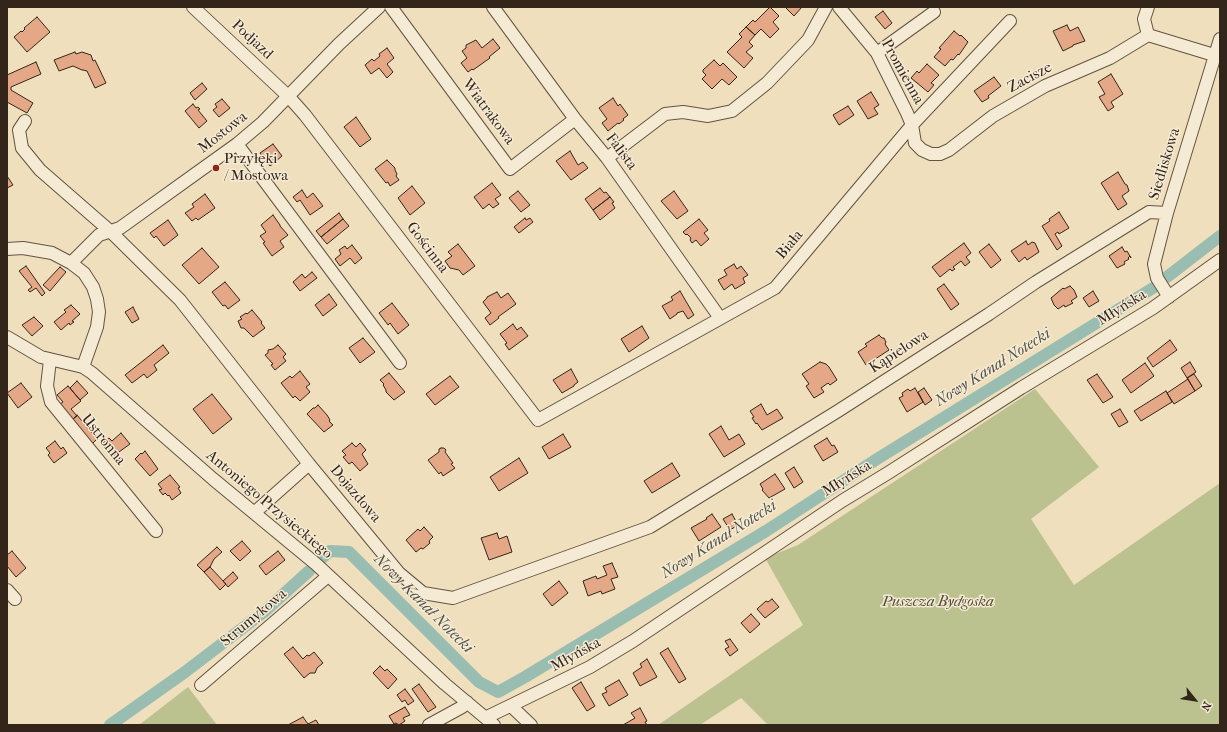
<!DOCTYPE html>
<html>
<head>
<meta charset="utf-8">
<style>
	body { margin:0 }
	#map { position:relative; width:1227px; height:732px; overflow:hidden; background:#efdfbd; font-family:"IM FELL French Canon",serif }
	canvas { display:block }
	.frame { position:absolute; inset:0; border:8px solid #33251a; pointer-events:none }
	.north { position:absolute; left:1175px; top:680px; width:40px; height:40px; -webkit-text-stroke:3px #f5ead4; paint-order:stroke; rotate:120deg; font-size:11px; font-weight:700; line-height:16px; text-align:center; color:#33251a }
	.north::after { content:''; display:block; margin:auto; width:14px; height:18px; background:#33251a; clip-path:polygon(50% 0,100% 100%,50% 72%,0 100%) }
</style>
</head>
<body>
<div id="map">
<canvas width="1227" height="732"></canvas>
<div class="frame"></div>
<div class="north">N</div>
</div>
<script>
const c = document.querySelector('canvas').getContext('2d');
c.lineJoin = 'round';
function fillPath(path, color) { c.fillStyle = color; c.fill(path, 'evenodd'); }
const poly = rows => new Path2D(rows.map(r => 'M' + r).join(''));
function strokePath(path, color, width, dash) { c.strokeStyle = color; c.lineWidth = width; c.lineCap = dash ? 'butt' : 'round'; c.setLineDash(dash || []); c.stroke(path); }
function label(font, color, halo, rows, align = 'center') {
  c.font = font + ' "IM FELL French Canon",serif'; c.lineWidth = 3; c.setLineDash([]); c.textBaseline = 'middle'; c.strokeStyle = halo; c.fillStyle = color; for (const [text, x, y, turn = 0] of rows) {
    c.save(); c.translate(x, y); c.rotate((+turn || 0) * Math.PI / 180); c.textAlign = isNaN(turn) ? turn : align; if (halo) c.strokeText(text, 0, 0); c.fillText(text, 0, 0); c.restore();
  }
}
fillPath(poly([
	[1035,389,1099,467,1031,519,1074,585,1220,483,1220,723,1218,725,768,725,741,698,700,725,658,725,803,625,765,558,798,545],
	[188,687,217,725,139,725]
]), '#bbc18f');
strokePath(poly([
	[1167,277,1220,236],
	[322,558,330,551,349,552,479,682,498,692,525,677,766,531,877,459,1153,288],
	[110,725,185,672,265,611,309,571]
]), '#9abdb1', 12);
const building = poly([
	[770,7,779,16,773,22,779,29,770,38,761,29,755,35,746,27,753,20,755,22,770,7],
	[788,7,802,7,794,16,786,8,788,7],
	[883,11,892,23,885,29,875,17,883,11],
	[37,17,50,32,27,52,14,37,21,31,22,32,25,29,24,28,37,17],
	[1067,25,1070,31,1078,27,1085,41,1073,45,1073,46,1063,51,1053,31,1067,25],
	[746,27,755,35,749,42,753,46,746,52,753,58,744,68,727,52,742,37,739,34,746,27],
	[954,31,960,36,961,35,968,42,959,55,958,54,953,60,951,59,945,66,934,57,941,49,939,48,954,31],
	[493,39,500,48,489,57,490,58,473,70,472,69,468,72,461,63,467,58,462,51,466,48,466,45,476,40,482,48,493,39],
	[387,48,394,58,387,64,393,72,387,78,379,68,371,74,365,65,372,59,374,61,380,56,379,54,387,48],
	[75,52,76,54,82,52,91,55,93,61,95,60,106,83,95,88,87,71,83,70,82,70,73,66,59,71,54,60,75,52],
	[714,60,720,66,723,63,737,77,729,85,722,79,712,89,702,79,706,75,703,72,703,70,714,60],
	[36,62,41,74,11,87,11,90,33,103,27,113,7,102,7,75,36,62],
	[927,64,939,75,931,83,934,85,928,92,911,78,917,71,919,73,927,64],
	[1111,74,1123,94,1111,102,1114,107,1108,111,1099,97,1105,94,1098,82,1111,74],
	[994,77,1001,86,988,96,989,98,982,102,974,91,994,77],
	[202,83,207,89,195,100,190,93,202,83],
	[871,92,879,105,874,108,878,114,868,119,857,101,871,92],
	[613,98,618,106,620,104,628,115,623,119,624,120,619,124,618,123,608,131,602,123,607,119,599,108,613,98],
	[222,99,230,108,219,117,213,110,217,107,215,104,222,99],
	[193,104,196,108,198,107,200,109,198,110,207,121,199,128,185,111,193,104],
	[848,106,854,115,839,125,833,115,848,106],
	[356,117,371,139,360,147,344,127,356,117],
	[273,144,282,156,270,166,260,153,273,144],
	[570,151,578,165,583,162,588,168,571,180,556,161,570,151],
	[387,160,395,168,395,170,397,174,396,176,399,180,390,186,388,182,386,183,375,169,387,160],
	[1118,172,1125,184,1127,185,1129,191,1122,196,1127,204,1118,210,1101,183,1118,172],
	[7,176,13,185,7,188,7,176],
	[492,183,501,195,495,199,499,204,493,208,489,204,483,209,474,197,492,183],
	[412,186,425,203,410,215,398,198,412,186],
	[600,188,604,193,606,192,610,197,593,210,585,199,600,188],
	[302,190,307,198,313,193,323,206,310,215,300,200,297,202,293,197,302,190],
	[518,191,530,205,521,212,509,198,518,191],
	[674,191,688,211,677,219,661,201,674,191],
	[205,194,215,208,198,220,196,218,192,221,185,213,194,207,192,204,205,194],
	[610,197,614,202,612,203,615,208,600,220,593,210,610,197],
	[1059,212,1069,228,1059,234,1058,232,1055,234,1062,246,1057,250,1042,226,1050,221,1049,219,1059,212],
	[339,213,343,219,321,237,316,231,339,213],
	[273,215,280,225,280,226,288,235,280,241,284,247,272,256,263,243,265,242,260,236,266,232,261,225,273,215],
	[525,218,526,220,530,218,533,222,519,233,514,227,525,218],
	[343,219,349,226,327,244,321,237,343,219],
	[699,219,708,230,704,233,709,239,701,246,696,240,692,243,690,240,691,238,687,234,686,235,683,232,699,219],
	[168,220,178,235,164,246,156,236,154,238,150,233,168,220],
	[1026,241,1028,245,1032,242,1035,243,1039,252,1027,260,1025,257,1019,262,1011,251,1026,241],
	[964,243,971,253,966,257,970,262,965,266,961,261,953,267,955,269,952,271,950,269,940,277,932,267,964,243],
	[458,244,475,266,463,275,459,270,450,268,445,261,452,256,448,252,458,244],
	[989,244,1001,260,991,268,979,252,989,244],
	[352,245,362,258,355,264,350,258,340,266,335,259,341,254,339,250,345,246,347,249,352,245],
	[1122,247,1125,252,1127,251,1131,258,1130,256,1128,258,1129,259,1124,262,1125,264,1117,268,1109,256,1122,247],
	[202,248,219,267,199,284,182,265,202,248],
	[734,264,737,269,741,266,748,275,743,278,745,283,735,289,732,284,724,290,718,280,727,275,724,270,734,264],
	[26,266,45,293,42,296,36,288,30,292,28,290,32,287,19,271,26,266],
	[60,267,66,272,50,291,43,285,60,267],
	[312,272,317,278,300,291,293,282,302,274,305,278,312,272],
	[225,282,240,300,228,309,225,305,223,306,212,292,225,282],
	[944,284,959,304,951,310,937,289,944,284],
	[1070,286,1074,290,1077,297,1071,301,1073,303,1065,307,1064,305,1058,309,1054,305,1051,298,1063,288,1064,289,1070,286],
	[680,291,694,315,688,319,683,311,677,313,677,314,670,319,662,306,673,300,671,297,680,291],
	[1093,291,1099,301,1089,307,1083,298,1093,291],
	[497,292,501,298,508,293,516,304,498,317,499,318,490,325,485,318,491,313,483,302,487,298,487,297,497,292],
	[329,294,337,305,323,316,315,305,329,294],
	[392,303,409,325,398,334,390,323,388,325,379,313,392,303],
	[71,305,80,314,72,321,74,322,70,325,69,323,61,330,54,322,66,312,64,310,71,305],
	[133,307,139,319,132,323,125,312,133,307],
	[252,310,262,322,261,323,265,328,253,337,244,328,241,328,238,321,242,319,240,317,246,313,247,314,252,310],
	[34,317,43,326,32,336,22,325,34,317],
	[513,324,517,330,521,327,528,336,509,350,505,344,507,343,500,334,513,324],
	[642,326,649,338,629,352,621,339,642,326],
	[879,335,882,338,884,338,886,342,885,344,889,350,866,365,858,352,867,346,865,344,879,335],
	[363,338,375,352,360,363,349,348,363,338],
	[1170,340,1177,350,1153,367,1147,358,1170,340],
	[163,345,169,353,154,365,157,370,147,378,144,374,132,383,125,375,163,345],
	[278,345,286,354,283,357,286,361,275,370,271,365,273,364,265,355,268,353,268,350,273,349,278,345],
	[820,362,826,364,829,367,837,380,830,385,828,383,821,388,824,392,814,398,806,386,809,384,802,374,820,362],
	[1190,362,1196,372,1187,378,1181,368,1190,362],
	[1145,363,1154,376,1131,393,1122,380,1145,363],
	[571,369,578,382,574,385,574,386,562,393,553,380,571,369],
	[300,371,310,384,306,387,310,392,300,401,295,396,293,398,281,383,290,376,292,378,300,371],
	[389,373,405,392,394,400,386,392,386,390,383,385,384,384,380,380,389,373],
	[1097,374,1113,397,1103,403,1087,380,1097,374],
	[1194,374,1202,386,1195,391,1187,378,1194,374],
	[450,376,459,387,435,405,426,394,450,376],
	[1188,379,1195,391,1174,404,1167,393,1188,379],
	[77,381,88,393,80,400,70,388,77,381],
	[21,383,32,397,18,408,7,393,21,383],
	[68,386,81,401,71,409,77,416,72,420,59,405,63,402,57,395,68,386],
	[915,388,923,402,907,412,899,398,903,396,902,393,908,389,910,391,915,388],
	[924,388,932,400,925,405,918,392,924,388],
	[1166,391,1172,402,1141,421,1134,411,1166,391],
	[212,394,232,419,213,434,193,409,212,394],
	[761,404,767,415,777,409,783,418,762,430,757,423,756,424,752,418,754,417,750,411,761,404],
	[318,405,327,415,330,420,329,421,333,425,324,432,307,414,313,408,315,408,318,405],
	[1120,409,1128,422,1119,427,1111,414,1120,409],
	[77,415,97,439,92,444,72,420,77,415],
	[721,426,729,440,739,434,745,444,724,457,709,434,721,426],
	[121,433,130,444,112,457,101,444,109,438,112,441,121,433],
	[563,434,571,447,549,459,542,447,563,434],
	[827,438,832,446,834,445,838,452,823,461,814,446,827,438],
	[55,441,61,449,63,447,67,453,54,463,48,455,50,453,46,448,55,441],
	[352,443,356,447,360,443,366,450,362,454,368,464,360,471,352,462,349,464,343,457,346,455,342,451,352,443],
	[441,448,444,448,446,450,445,452,453,463,451,464,455,468,443,476,441,472,439,474,428,460,439,452,439,449,441,448],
	[145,451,158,469,150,476,135,459,141,453,142,454,145,451],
	[519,458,528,473,499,491,490,477,519,458],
	[672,463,680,476,652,493,644,481,672,463],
	[794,467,803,482,794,488,785,473,794,467],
	[775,474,785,489,769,498,762,490,763,489,760,484,775,474],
	[170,475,180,487,178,488,181,493,172,500,169,495,168,496,165,493,163,495,159,490,162,489,158,484,170,475],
	[712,514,721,527,699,541,691,528,707,519,706,518,712,514],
	[732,514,738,525,730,530,723,519,732,514],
	[424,527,433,537,429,541,430,543,423,549,421,548,416,552,406,540,418,529,420,531,424,527],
	[497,533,499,539,507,536,512,552,489,560,481,538,497,533],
	[242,541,251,551,240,561,230,551,242,541],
	[217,547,222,552,214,559,210,567,204,572,197,565,217,547],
	[12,551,26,568,16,577,7,566,7,555,12,551],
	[278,551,285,560,266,575,259,566,278,551],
	[612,563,618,577,611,579,615,589,602,594,601,591,588,596,583,581,596,576,597,579,607,575,603,566,612,563],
	[210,567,226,584,220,590,204,572,210,567],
	[233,572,238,578,228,587,223,581,233,572],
	[559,581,568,593,552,606,543,594,559,581],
	[772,599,779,607,765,618,757,609,766,601,768,602,772,599],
	[751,614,760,624,750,633,741,623,751,614],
	[730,639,738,650,730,656,725,649,729,647,725,641,730,639],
	[293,647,303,659,307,655,309,656,314,652,323,663,317,668,315,673,310,673,304,678,284,654,293,647],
	[668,648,686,679,679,683,660,653,668,648],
	[647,659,657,677,640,686,633,673,642,667,640,664,647,659],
	[380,666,385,671,387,669,397,679,388,689,373,673,380,666],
	[619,680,628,695,609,706,602,694,607,692,605,688,619,680],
	[581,682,595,706,587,711,572,688,581,682],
	[419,684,436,707,428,712,412,689,419,684],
	[405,689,414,701,408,705,405,700,402,702,397,695,405,689],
	[405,707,410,715,403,718,405,721,399,725,396,723,394,724,389,716,405,707],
	[640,708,647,721,645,722,647,725,623,725,635,718,631,713,640,708],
	[303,717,308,724,316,720,319,725,288,725,303,717]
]);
fillPath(building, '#e4a886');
strokePath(building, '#33251a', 1);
const minor = poly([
	[193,7,289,97,305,115,538,420,775,288,912,125,1010,21],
	[391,7,510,169,575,119],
	[493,7,575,119,607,158,720,318],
	[839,7,877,53,907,113,912,125,915,143,922,150,931,154,940,154,949,150,993,116,1045,86,1110,58,1148,35],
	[1148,7,1144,19,1148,35,1214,55],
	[877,53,934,12],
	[25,121,19,130,22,148,40,170,110,231,180,300,309,464,399,573,423,593,453,598,650,527,838,411,989,314,1036,282,1149,212,1167,213],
	[237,144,400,363],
	[607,158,665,114,683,112,708,116,732,111,767,83,808,40,826,7],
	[7,249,23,248,52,253,71,263,84,273,93,287,97,299,99,312,97,327,83,367],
	[71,263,99,235,120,228,127,223,237,144,263,122,339,44,379,7],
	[1169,297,1157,278,1154,264,1167,213,1220,39],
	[7,337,41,357,83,367,92,373,213,479,316,564,445,684,494,725],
	[50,360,47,386,51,402,156,531],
	[254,513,309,464],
	[7,590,15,599],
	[201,685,328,576],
	[511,706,531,725],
	[487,717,590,667,633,641,842,501,888,473,1021,388,1153,308,1220,260],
	[429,725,462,707,467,702]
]);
strokePath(minor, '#625443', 14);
strokePath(minor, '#f5ead4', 12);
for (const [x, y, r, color] of [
	[216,168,4,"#8f2418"]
]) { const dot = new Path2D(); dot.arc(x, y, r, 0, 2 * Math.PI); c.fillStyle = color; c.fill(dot); strokePath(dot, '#f5ead4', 1.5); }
label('15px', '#33251a', '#f5ead4', [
	["Podjazd",252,40,43],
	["Promienna",902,72,61],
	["Zacisze",1030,78,-28],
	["Wiatrakowa",488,112,54],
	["Mostowa",223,133,-38],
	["Falista",621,152,53],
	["Siedliskowa",1165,164,-73],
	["Biała",790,245,-50],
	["Gościnna",427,248,53],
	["Młyńska",1122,308,-32],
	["Kąpielowa",899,352,-33],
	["Ustronna",103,440,51],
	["Młyńska",847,479,-32],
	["Dojazdowa",355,494,50],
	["Antoniego Przysieckiego",269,505,40],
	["Strumykowa",254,618,-40],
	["Młyńska",576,655,-29]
]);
label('15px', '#33251a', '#f5ead4', [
	["Przyłęki",224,159],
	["/ Mostowa",224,176]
], 'left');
label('italic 15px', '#554c37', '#f5ead4', [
	["Puszcza Bydgoska",938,602]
]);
label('italic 16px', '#525347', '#f5ead4', [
	["Nowy Kanał Notecki",993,368,-32],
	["Nowy Kanał Notecki",719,540,-32],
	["Nowy Kanał Notecki",423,604,45]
]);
</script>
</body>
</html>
